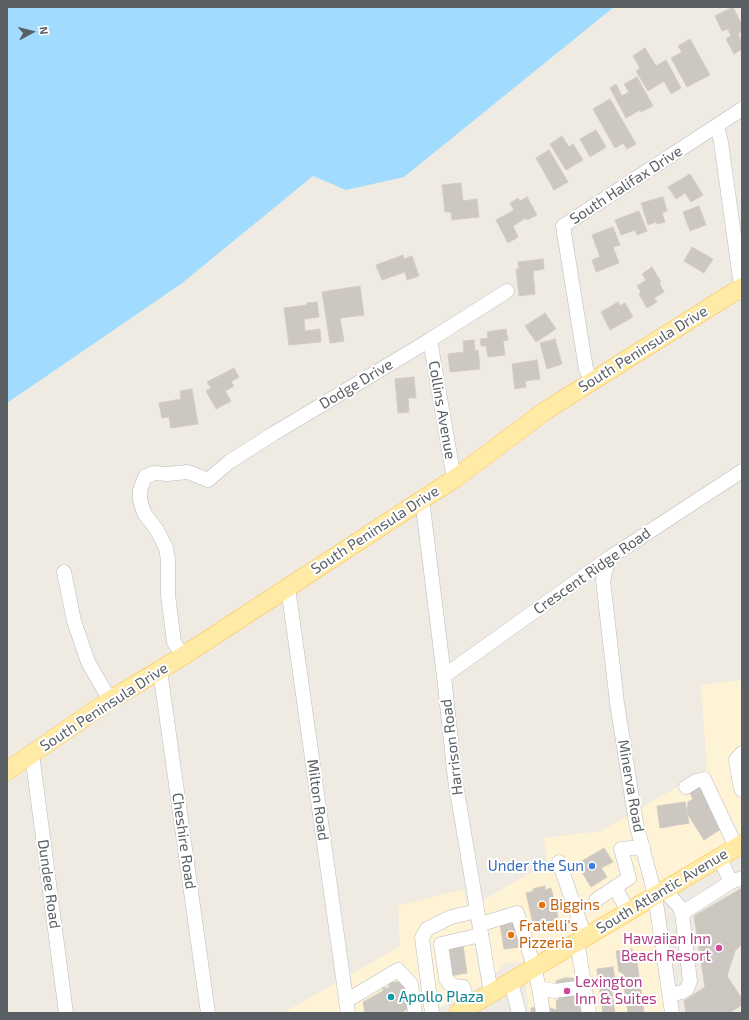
<!DOCTYPE html>
<html>
<head>
<meta charset="utf-8">
<style>
	body { margin:0 }
	#map { position:relative; width:749px; height:1020px; overflow:hidden; background:#efebe2; font-family:"Exo 2",sans-serif }
	canvas { display:block }
	.frame { position:absolute; inset:0; border:8px solid #5a5f64; pointer-events:none }
	.north { position:absolute; left:12px; top:12px; width:40px; height:40px; -webkit-text-stroke:3px #fff; paint-order:stroke; rotate:83deg; font-size:11px; font-weight:700; line-height:16px; text-align:center; color:#5a5f64 }
	.north::after { content:''; display:block; margin:auto; width:14px; height:18px; background:#5a5f64; clip-path:polygon(50% 0,100% 100%,50% 72%,0 100%) }
</style>
</head>
<body>
<div id="map">
<canvas width="749" height="1020"></canvas>
<div class="frame"></div>
<div class="north">N</div>
</div>
<script>
const c = document.querySelector('canvas').getContext('2d');
c.lineJoin = 'round';
function fillPath(path, color) { c.fillStyle = color; c.fill(path, 'evenodd'); }
const poly = rows => new Path2D(rows.map(r => 'M' + r).join(''));
function strokePath(path, color, width, dash) { c.strokeStyle = color; c.lineWidth = width; c.lineCap = dash ? 'butt' : 'round'; c.setLineDash(dash || []); c.stroke(path); }
function label(font, color, halo, rows, align = 'center') {
  c.font = font + ' "Exo 2",sans-serif'; c.lineWidth = 4; c.setLineDash([]); c.textBaseline = 'middle'; c.strokeStyle = halo; c.fillStyle = color; for (const [text, x, y, turn = 0] of rows) {
    c.save(); c.translate(x, y); c.rotate((+turn || 0) * Math.PI / 180); c.textAlign = isNaN(turn) ? turn : align; if (halo) c.strokeText(text, 0, 0); c.fillText(text, 0, 0); c.restore();
  }
}
fillPath(poly([
	[742,680,742,838,660,888,639,809,707,770,701,685],
	[629,815,650,894,532,961,507,963,503,965,492,977,478,903,547,863,544,838,601,831],
	[464,889,482,985,431,1013,353,1013,348,976,400,946,398,906],
	[652,905,666,1013,529,1013,524,972],
	[338,982,342,1013,283,1013]
]), '#fff3d6');
fillPath(poly([
	[7,7,614,7,404,177,346,190,313,176,181,284,7,403]
]), '#a1dcff');
const building = poly([
	[733,7,742,25,742,31,738,34,742,42,742,49,734,54,726,39,731,36,728,29,722,31,715,16,733,7],
	[690,39,710,75,687,87,671,58,682,52,678,46,690,39],
	[645,48,656,66,666,60,681,88,671,94,664,81,648,91,636,71,640,68,633,56,645,48],
	[637,77,653,106,641,112,640,110,626,118,610,88,616,84,622,96,629,92,624,84,637,77],
	[610,99,636,144,627,149,623,143,615,148,593,109,610,99],
	[596,130,606,147,590,157,580,139,596,130],
	[562,136,569,147,573,144,583,160,566,170,550,144,562,136],
	[549,150,568,182,554,190,536,158,549,150],
	[690,174,703,195,691,202,685,193,676,199,668,187,690,174],
	[461,183,463,201,477,199,479,217,452,220,451,212,445,212,442,185,461,183],
	[527,197,537,215,527,220,526,218,513,226,518,237,508,243,496,220,514,210,510,203,518,198,520,201,527,197],
	[663,197,667,211,662,213,665,222,657,224,656,222,648,225,641,203,663,197],
	[699,206,706,225,690,231,683,212,699,206],
	[639,211,647,231,637,235,635,230,621,235,615,220,639,211],
	[613,227,620,245,613,247,619,263,596,272,592,260,600,257,592,235,613,227],
	[692,247,713,259,704,273,684,261,692,247],
	[403,255,404,259,412,256,419,276,407,280,405,272,382,280,376,265,403,255],
	[543,259,544,269,533,271,535,294,519,296,516,269,519,269,518,262,543,259],
	[652,267,661,282,659,283,664,292,654,298,657,302,647,308,639,294,641,292,637,286,646,280,642,274,652,267],
	[360,286,364,315,340,318,344,341,330,343,322,292,360,286],
	[317,302,319,317,304,319,305,331,320,329,321,342,289,345,284,308,307,305,307,303,317,302],
	[618,302,620,306,625,303,633,317,610,330,601,312,618,302],
	[545,313,556,329,536,342,525,326,545,313],
	[506,329,508,340,503,341,505,355,488,357,486,346,481,346,480,339,488,338,487,332,506,329],
	[555,339,562,364,547,369,540,343,555,339],
	[474,340,475,351,478,350,480,369,450,372,448,354,464,352,463,341,474,340],
	[537,360,540,379,525,381,526,387,515,389,512,364,537,360],
	[234,368,239,377,231,382,234,386,225,391,231,401,216,409,206,391,211,388,207,382,234,368],
	[414,377,416,398,408,398,409,412,398,413,395,379,414,377],
	[192,389,198,424,171,428,169,417,162,418,159,403,181,399,180,391,192,389],
	[698,783,711,806,709,808,721,829,704,840,687,813,688,802,693,799,688,789,698,783],
	[685,802,689,823,660,828,657,806,685,802],
	[604,848,613,862,601,868,607,877,591,887,577,864,604,848],
	[545,886,545,890,551,888,558,917,535,932,526,893,534,891,533,889,545,886],
	[742,888,742,944,735,951,727,976,742,999,742,1005,729,1013,686,1013,684,1001,705,987,694,916,742,888],
	[517,922,521,947,504,949,500,924,517,922],
	[463,945,467,973,449,976,444,949,463,945],
	[632,949,634,962,637,962,644,1013,628,1013,622,972,619,972,616,951,632,949],
	[613,967,616,985,611,986,615,1013,603,1013,597,969,613,967],
	[565,978,574,978,581,1013,531,1013,531,1008,539,1007,547,1007,557,1010,556,1001,559,1000,556,981,565,978],
	[406,981,409,1008,401,1013,365,1013,363,1002,383,991,383,988,389,988,389,983,406,981]
]);
fillPath(building, '#ccc7c1');
strokePath(building, '#d4ccc0', 1);
const minor = poly([
	[717,127,721,142,742,293],
	[430,340,454,479],
	[592,381,586,369,563,226,742,109],
	[422,499,444,676,455,779,491,993],
	[609,558,603,580,617,703,636,823,655,895,672,1013],
	[64,572,74,621,88,662,110,700],
	[288,588,348,1013],
	[183,656,174,642,168,595,168,560,166,548,157,530,144,513,140,500,140,490,145,477,154,473,167,474,188,472,208,480,229,462,273,434,430,340,507,291],
	[160,670,208,1013],
	[444,676,609,558,742,471],
	[742,753,736,760,740,784,742,790],
	[32,754,66,1013],
	[686,787,696,781,704,779,736,847],
	[719,857,731,882],
	[559,862,585,937],
	[615,887,628,912],
	[664,890,679,906,682,913,690,981,687,989,682,992,670,995],
	[596,900,629,878,621,849,643,847],
	[682,913,731,882,742,878],
	[479,923,488,922,517,913,534,967,539,988,543,1013],
	[577,942,589,1013],
	[511,982,519,1013],
	[539,988,555,991,584,987],
	[346,1001,398,970,411,984,415,1013],
	[469,1006,463,987,457,987,449,983,446,979,441,944,481,935],
	[432,1013,422,938,427,929,451,917,477,911]
]);
const major = poly([
	[7,771,110,700,183,656,454,479,545,411,742,287],
	[458,1013,742,844]
]);
strokePath(minor, '#b7bbc0', 15);
strokePath(major, '#fec04c', 19);
strokePath(minor, '#fff', 14);
strokePath(major, '#ffeba6', 18);
for (const [x, y, r, color] of [
	[592,866,4,"#3f7fe0"],
	[542,905,4,"#e8710a"],
	[511,935,4,"#e8710a"],
	[719,948,4,"#d1479c"],
	[567,991,4,"#d1479c"],
	[391,997,4,"#0f9aa8"]
]) { const dot = new Path2D(); dot.arc(x, y, r, 0, 2 * Math.PI); c.fillStyle = color; c.fill(dot); strokePath(dot, '#fff', 1.5); }
label('15px', '#5a5f64', '#fff', [
	["South Halifax Drive",626,185,-33],
	["South Peninsula Drive",643,349,-32],
	["Dodge Drive",356,384,-31],
	["Collins Avenue",442,410,80],
	["South Peninsula Drive",375,530,-33],
	["Crescent Ridge Road",592,571,-35],
	["South Peninsula Drive",104,707,-33],
	["Harrison Road",452,747,-97],
	["Minerva Road",631,786,80],
	["Milton Road",318,800,82],
	["Cheshire Road",184,841,82],
	["Dundee Road",49,884,82],
	["South Atlantic Avenue",662,891,-31]
]);
label('15px', '#366cbe', '#fff', [
	["Under the Sun",584,866]
], 'right');
label('15px', '#c56008', '#fff', [
	["Biggins",550,905],
	["Fratelli's",519,926],
	["Pizzeria",519,943]
], 'left');
label('15px', '#b23c85', '#fff', [
	["Hawaiian Inn",711,939],
	["Beach Resort",711,956],
	["Lexington",575,982,"left"],
	["Inn & Suites",575,999,"left"]
], 'right');
label('15px', '#0d838f', '#fff', [
	["Apollo Plaza",399,997]
], 'left');
</script>
</body>
</html>
